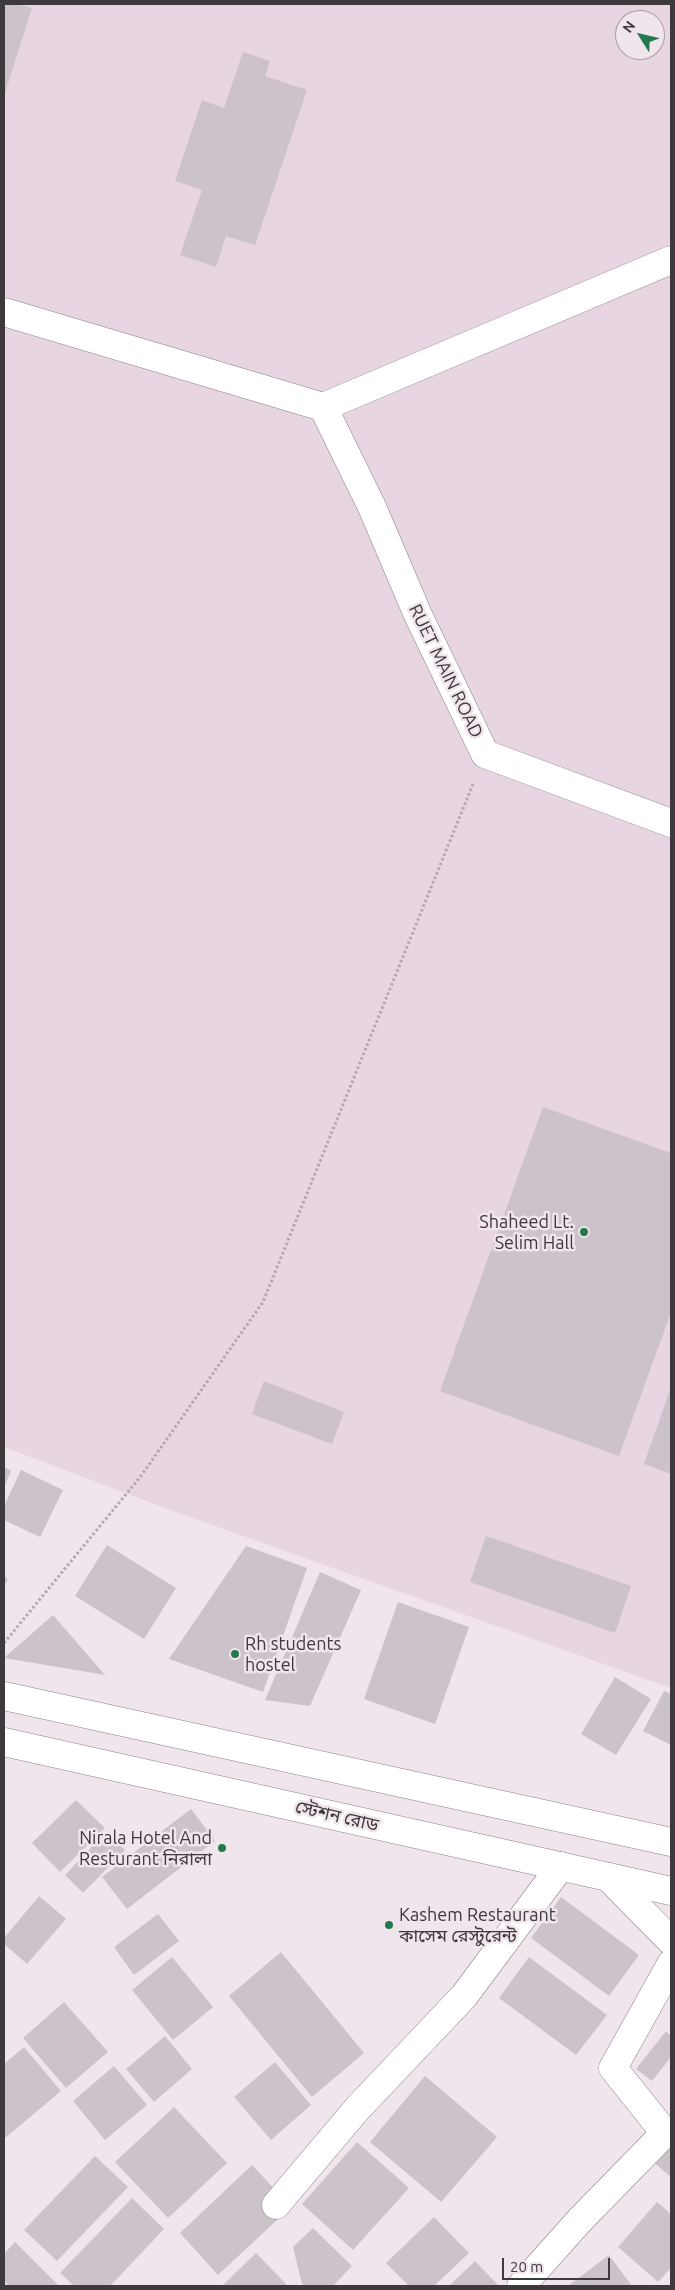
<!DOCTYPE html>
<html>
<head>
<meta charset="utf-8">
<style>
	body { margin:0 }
	#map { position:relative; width:675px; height:2290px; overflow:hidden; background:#f0e5ed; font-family:Ubuntu,sans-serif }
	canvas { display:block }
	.frame { position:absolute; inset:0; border:5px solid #3d393c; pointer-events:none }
	.north { position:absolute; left:615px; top:10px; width:50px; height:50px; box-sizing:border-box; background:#f0e5ed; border:1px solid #a8a0a6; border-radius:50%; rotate:306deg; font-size:14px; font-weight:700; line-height:20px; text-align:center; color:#3d393c }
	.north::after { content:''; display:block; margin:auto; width:18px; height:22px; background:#23794c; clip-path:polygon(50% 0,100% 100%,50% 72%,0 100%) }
	.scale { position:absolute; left:502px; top:2258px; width:108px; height:22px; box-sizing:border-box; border:2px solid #3d393c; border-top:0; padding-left:6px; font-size:15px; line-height:18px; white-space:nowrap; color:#3d393c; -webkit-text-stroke:4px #f0e5ed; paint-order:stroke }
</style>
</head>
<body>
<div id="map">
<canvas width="675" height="2290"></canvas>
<div class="frame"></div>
<div class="north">N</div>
<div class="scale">20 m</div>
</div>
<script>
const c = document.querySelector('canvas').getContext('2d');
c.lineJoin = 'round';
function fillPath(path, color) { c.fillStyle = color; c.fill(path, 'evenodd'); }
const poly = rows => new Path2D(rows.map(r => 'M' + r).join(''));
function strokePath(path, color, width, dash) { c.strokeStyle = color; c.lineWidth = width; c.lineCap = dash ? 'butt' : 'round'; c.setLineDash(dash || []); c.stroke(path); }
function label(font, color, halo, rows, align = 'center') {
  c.font = font + ' Ubuntu,"Noto Sans Bengali",sans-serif'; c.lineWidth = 5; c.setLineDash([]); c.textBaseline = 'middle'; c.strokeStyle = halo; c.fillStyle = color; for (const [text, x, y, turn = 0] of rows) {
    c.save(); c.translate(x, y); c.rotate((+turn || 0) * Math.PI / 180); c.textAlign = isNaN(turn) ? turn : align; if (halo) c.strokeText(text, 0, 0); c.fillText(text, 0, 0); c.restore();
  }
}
fillPath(poly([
	[4,4,671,4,671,1688,181,1514,4,1447],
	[625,20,655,20,655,50,625,50]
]), '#e7d5e2');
fillPath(poly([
	[4,4,18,4,32,8,4,96],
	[243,52,270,61,265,76,307,90,255,245,226,236,216,267,180,255,202,190,175,181,202,100,224,108],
	[543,1107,671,1153,671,1312,619,1456,440,1391],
	[264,1381,344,1412,332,1444,252,1414],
	[671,1387,671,1474,644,1464],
	[4,1467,11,1471,4,1487],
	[21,1470,63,1490,40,1537,4,1520,4,1506],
	[486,1536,631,1586,615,1633,470,1582],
	[107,1545,176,1588,144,1639,75,1596],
	[246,1546,307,1568,263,1692,169,1659],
	[320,1572,361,1590,310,1706,265,1700],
	[4,1576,8,1579,4,1586],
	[398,1602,469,1627,435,1724,364,1699],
	[53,1615,105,1675,4,1658],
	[615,1677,651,1699,616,1755,581,1734],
	[664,1691,671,1694,671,1745,643,1731],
	[76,1800,105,1828,60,1872,32,1843],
	[191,1809,215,1841,127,1909,102,1877],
	[106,1832,125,1850,83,1893,65,1875],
	[39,1896,66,1919,27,1964,4,1944,4,1938],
	[561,1897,639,1955,609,1996,531,1938],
	[158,1914,179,1941,134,1975,114,1947],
	[281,1952,364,2053,312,2097,229,1996],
	[172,1957,213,2007,173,2040,132,1990],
	[529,1957,607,2015,576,2055,499,1998],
	[64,2002,108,2052,66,2088,23,2038],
	[666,2031,671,2036,671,2057,652,2081,636,2069],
	[165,2036,192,2069,154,2102,126,2069],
	[24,2047,61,2091,4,2139,4,2064],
	[275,2062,311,2105,271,2140,234,2097],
	[114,2066,147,2105,105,2140,73,2101],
	[425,2076,497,2137,441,2202,370,2142],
	[174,2107,227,2163,168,2218,115,2162],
	[671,2139,671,2177,652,2161],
	[357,2142,409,2188,353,2250,302,2204],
	[95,2156,128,2187,57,2261,24,2230],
	[252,2165,291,2207,218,2275,180,2233],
	[132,2198,164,2229,110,2286,74,2286,60,2273],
	[657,2202,671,2214,671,2268,658,2282,618,2247],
	[434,2217,469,2253,434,2286,409,2286,386,2263],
	[313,2228,352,2266,333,2286,304,2286,302,2284,293,2247],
	[15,2242,59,2286,9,2286,4,2281,4,2254],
	[256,2253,288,2286,222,2286],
	[609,2255,632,2286,568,2286],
	[475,2261,499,2286,449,2286]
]), '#ccc2c9');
const minor = poly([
	[4,312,323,407,671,260],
	[323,407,372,507,418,615,485,754,671,823],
	[608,1877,671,1941],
	[276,2205,357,2109,464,1996,561,1866],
	[521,2286,580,2220,665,2133,613,2068,671,1964]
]);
const primary = poly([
	[4,1696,671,1842],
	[4,1742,671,1891]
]);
strokePath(minor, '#8b8188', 29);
strokePath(primary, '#8b8188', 29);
strokePath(poly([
	[4,1643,141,1476,263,1302,473,784]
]), '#b1a8ae', 3, [2.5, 2.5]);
strokePath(minor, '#fff', 28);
strokePath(primary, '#fff', 28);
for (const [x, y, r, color] of [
	[584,1232,5,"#23794c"],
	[235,1654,5,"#23794c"],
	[222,1848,5,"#23794c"],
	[389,1925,5,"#23794c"]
]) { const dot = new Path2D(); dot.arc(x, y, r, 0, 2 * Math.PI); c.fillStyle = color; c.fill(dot); strokePath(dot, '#f0e5ed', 2); }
label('18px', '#3d393c', '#f0e5ed', [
	["RUET MAIN ROAD",446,671,64],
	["স্টেশন রোড",337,1816,13]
]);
label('18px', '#3d393c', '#f0e5ed', [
	["Shaheed Lt.",574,1222],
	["Selim Hall",574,1243],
	["Rh students",245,1644,"left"],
	["hostel",245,1665,"left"],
	["Nirala Hotel And",212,1838],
	["Resturant নিরালা",212,1859],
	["Kashem Restaurant",399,1915,"left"],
	["কাসেম রেস্টুরেন্ট",399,1936,"left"]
], 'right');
</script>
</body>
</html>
